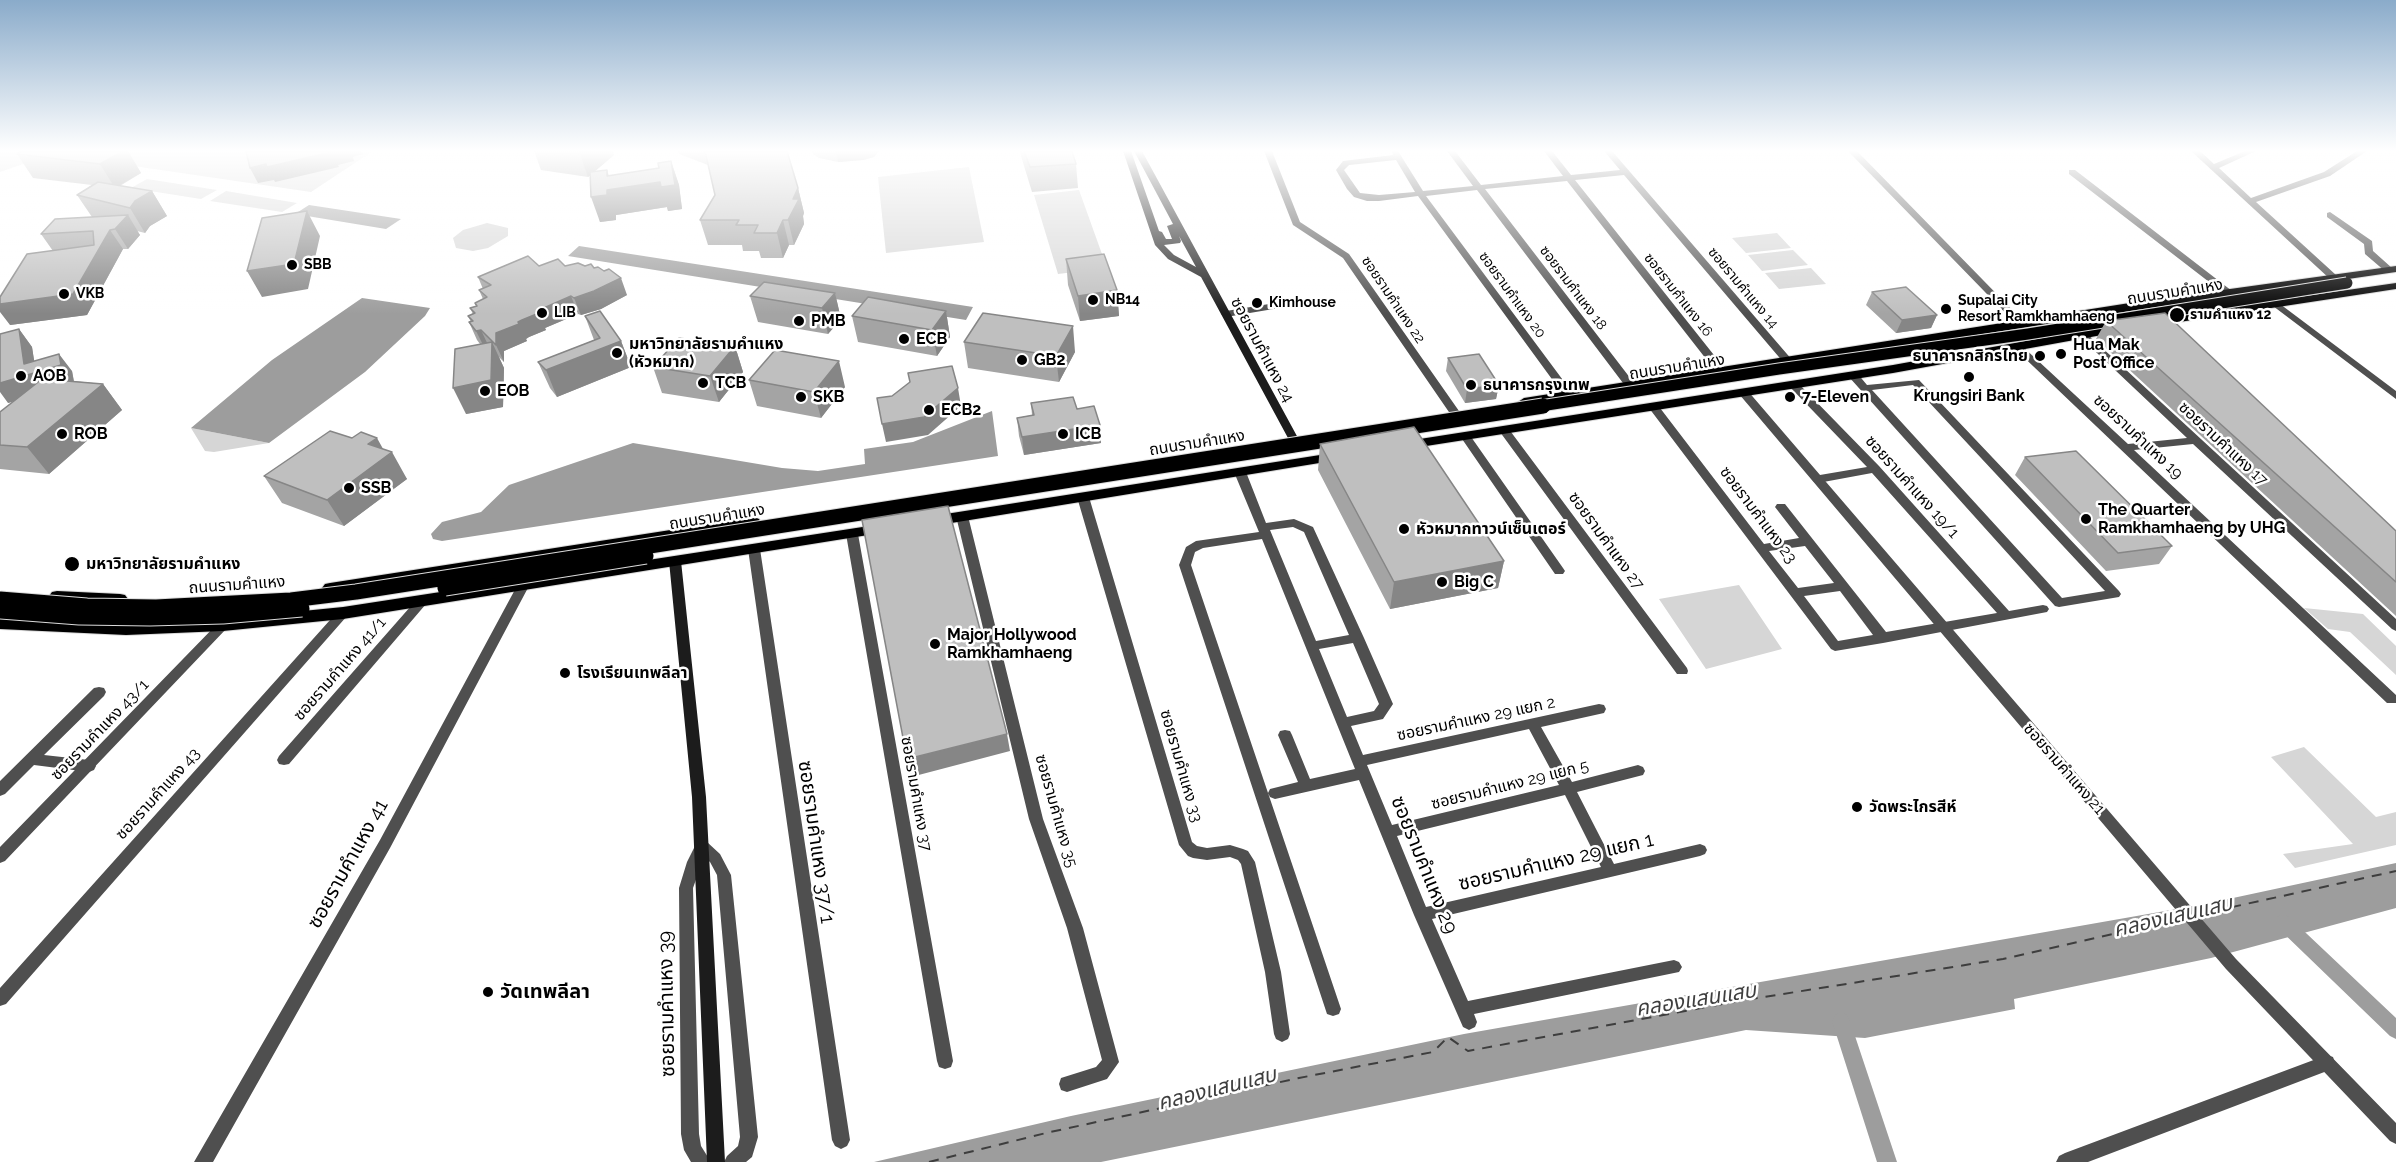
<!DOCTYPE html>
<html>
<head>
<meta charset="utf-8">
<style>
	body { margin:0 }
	canvas { display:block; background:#fff }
</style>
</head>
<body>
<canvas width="2396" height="1162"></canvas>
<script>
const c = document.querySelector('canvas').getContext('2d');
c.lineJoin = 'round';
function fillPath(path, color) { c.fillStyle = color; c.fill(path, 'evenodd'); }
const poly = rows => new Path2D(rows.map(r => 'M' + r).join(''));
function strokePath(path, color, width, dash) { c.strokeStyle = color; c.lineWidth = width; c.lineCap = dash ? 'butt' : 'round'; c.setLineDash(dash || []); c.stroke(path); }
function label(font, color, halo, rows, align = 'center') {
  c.font = font + ' Raleway,"Noto Sans Thai",sans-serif'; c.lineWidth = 5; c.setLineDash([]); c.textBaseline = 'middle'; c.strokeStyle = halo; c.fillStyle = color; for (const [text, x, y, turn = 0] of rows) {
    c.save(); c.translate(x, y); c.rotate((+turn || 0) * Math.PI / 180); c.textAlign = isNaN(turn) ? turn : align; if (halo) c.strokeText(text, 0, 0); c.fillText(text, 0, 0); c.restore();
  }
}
fillPath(poly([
	[0,151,373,151,311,192,52,154,0,172],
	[969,167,984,242,886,253,878,177],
	[147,179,217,190,201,199,131,188],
	[1079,190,1107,268,1058,274,1034,195],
	[226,191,297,203,282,212,210,201],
	[487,223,508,228,508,236,488,248,473,251,456,248,453,238,463,230],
	[1777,233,1791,248,1746,253,1732,238],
	[1793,250,1808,265,1762,271,1748,255],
	[1811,268,1826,284,1779,289,1765,273],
	[191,428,269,443,214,452,205,451],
	[1739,585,1782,649,1706,669,1659,599],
	[2304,608,2363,614,2396,646,2396,675,2350,632,2328,629],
	[2304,747,2376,817,2396,812,2396,845,2295,868,2283,854,2353,844,2271,757]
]), '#d6d6d6');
fillPath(poly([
	[309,205,401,219,386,229,295,214],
	[579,246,973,307,966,320,568,256],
	[362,298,430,308,425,316,365,372,269,443,191,428,272,360],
	[992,411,998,456,442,541,433,539,431,534,442,522,481,512,509,485,633,443,782,468,818,471,865,464,864,449,913,442],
	[2396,863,2396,908,2211,958,2014,999,2015,1009,1865,1038,1746,1030,1101,1162,874,1162,1071,1116,1464,1034,2205,904]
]), '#9d9d9d');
fillPath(poly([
	[2283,914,2289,917,2396,1018,2396,1039,2390,1036,2277,927,2274,922,2277,917,2283,914],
	[1841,1012,1847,1015,1850,1021,1897,1162,1877,1162,1832,1021,1835,1015,1841,1012]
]), '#9d9d9d');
strokePath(poly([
	[2196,915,2396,871],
	[929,1162,1046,1133,1299,1078,1433,1052,1448,1037,1468,1051,1739,1001,2003,959,2183,918]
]), '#3e3e3e', 2, [10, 8]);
const primary = poly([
	[2396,266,2396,272,2136,310,1524,406,1518,402,1524,398,2136,302,2396,266],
	[2396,283,2396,289,2153,326,2147,322,2153,318,2396,283],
	[2120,324,2126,328,2124,331,1893,373,1407,449,1400,445,1407,441,1893,365,2120,324],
	[1339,452,1346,456,1344,459,933,526,926,521,933,516,1339,452],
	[754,517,759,519,761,522,759,525,330,593,325,592,322,588,325,584,330,583,754,517],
	[882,524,889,529,887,532,343,619,223,631,126,635,0,629,0,617,126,623,223,619,343,607,882,524],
	[57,591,120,594,125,595,128,599,125,603,120,604,57,601,52,600,49,596,52,592,57,591]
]);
strokePath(primary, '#dbdbdb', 2);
fillPath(poly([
	[1264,151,1272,151,1300,222,1349,254,1459,411,1460,413,1459,415,1451,415,1343,258,1293,225,1264,151],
	[1392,151,1398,151,1423,191,1473,186,1447,151,1455,151,1481,185,1563,176,1544,151,1552,151,1571,175,1620,170,1604,151,1612,151,1793,361,1792,363,1784,363,1624,175,1575,180,1725,369,1725,373,1717,373,1567,181,1485,189,1634,383,1634,387,1626,387,1477,190,1426,196,1574,395,1573,397,1565,397,1418,196,1379,201,1367,201,1354,197,1347,189,1336,170,1343,161,1393,155,1392,151],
	[1396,160,1415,192,1379,195,1360,193,1344,170,1349,165,1396,160],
	[1848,151,1857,151,2025,323,2025,327,2019,327,1848,151],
	[2191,151,2200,151,2214,164,2245,151,2256,151,2219,168,2251,198,2324,172,2357,151,2367,151,2330,176,2256,202,2336,275,2336,279,2330,279,2191,151],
	[2069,170,2075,170,2232,291,2232,295,2226,295,2069,174,2069,170],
	[2330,212,2372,241,2373,251,2392,268,2392,272,2386,272,2365,254,2364,244,2327,217,2327,213,2330,212],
	[1306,298,1309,299,1309,303,1226,317,1221,314,1226,311,1306,298],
	[2276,301,2396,391,2396,399,2273,306,2271,304,2276,301],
	[2082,331,2085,332,2396,619,2396,631,2392,629,2193,444,2134,450,2396,695,2396,703,2387,703,2013,347,2018,344,2021,345,2128,444,2187,438,2079,336,2077,334,2082,331],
	[1853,372,1857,373,1867,385,1919,380,2119,591,2121,594,2119,597,2059,607,2055,606,1849,377,1848,375,1853,372],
	[1913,385,2105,591,2062,598,1872,390,1913,385],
	[1793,381,1797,382,1879,466,2009,611,2043,605,2047,606,2049,609,2047,612,1883,643,1835,651,1831,649,1649,408,1648,406,1649,404,1657,404,1764,544,1799,538,1775,507,1777,504,1785,504,1886,632,1997,613,1872,473,1818,483,1814,482,1812,479,1814,476,1867,467,1789,386,1788,384,1793,381],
	[1805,546,1834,583,1798,588,1769,551,1805,546],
	[1840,591,1873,635,1838,641,1804,596,1840,591],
	[1504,427,1508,428,1687,668,1688,671,1687,674,1677,674,1500,432,1499,430,1500,428,1504,427],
	[1465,433,1469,434,1563,568,1565,571,1563,574,1555,574,1460,436,1465,433],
	[1240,468,1246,472,1266,523,1294,519,1313,527,1364,638,1393,704,1383,719,1351,726,1363,755,1599,704,1604,705,1606,709,1604,713,1541,727,1572,782,1638,765,1643,767,1645,771,1643,775,1577,792,1614,864,1700,844,1705,846,1707,850,1705,854,1700,856,1432,919,1468,1001,1674,960,1679,962,1682,967,1679,972,1474,1014,1477,1022,1475,1027,1469,1030,1463,1027,1414,915,1359,780,1275,799,1270,797,1268,793,1270,789,1298,782,1278,735,1280,731,1285,730,1290,731,1292,735,1310,779,1355,769,1262,539,1203,548,1195,552,1191,565,1341,1009,1339,1014,1333,1016,1327,1014,1179,565,1186,547,1196,541,1259,532,1234,472,1240,468],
	[1293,527,1304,532,1349,635,1316,641,1270,530,1293,527],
	[1353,643,1379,704,1374,711,1347,717,1319,649,1353,643],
	[1529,729,1559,785,1392,825,1367,765,1529,729],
	[1565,795,1601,867,1426,907,1397,836,1565,795],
	[1083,493,1089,497,1192,842,1197,846,1207,848,1230,845,1243,849,1248,851,1255,862,1281,972,1290,1034,1288,1039,1282,1042,1276,1039,1274,1034,1265,972,1241,864,1238,860,1230,857,1207,860,1193,858,1188,856,1179,845,1077,497,1083,493],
	[962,512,968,516,1043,819,1083,928,1119,1062,1107,1079,1067,1092,1061,1090,1059,1084,1061,1078,1096,1067,1102,1060,1067,928,1029,819,956,516,962,512],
	[852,530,858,534,953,1061,951,1067,945,1069,939,1067,937,1061,846,534,852,530],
	[754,545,760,549,850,1140,847,1146,841,1149,835,1146,832,1140,748,549,754,545],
	[524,580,530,584,390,848,213,1162,194,1162,380,840,518,584,524,580],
	[422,597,426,598,428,601,426,604,289,764,284,765,279,764,277,760,279,756,418,598,422,597],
	[343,609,349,613,347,616,6,1004,0,1006,0,988,339,610,343,609],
	[99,687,104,688,106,692,104,696,44,755,89,760,94,762,96,766,94,770,89,772,34,765,5,794,0,796,0,781,94,688,99,687],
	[702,840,707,842,720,854,731,875,758,1137,752,1157,746,1162,724,1162,727,1156,738,1146,740,1137,717,875,710,862,704,857,693,888,699,1134,701,1146,711,1162,691,1162,684,1150,681,1134,679,888,687,862,697,842,702,840],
	[2327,1055,2333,1057,2335,1063,2333,1069,2327,1071,2088,1162,2056,1162,2059,1156,2065,1153,2327,1055]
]), '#4f4f4f');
fillPath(poly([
	[1743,389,1747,390,2236,959,2396,1123,2396,1144,2390,1141,2226,969,1739,394,1738,392,1743,389],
	[223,620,227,622,229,625,227,628,5,861,0,863,0,847,219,622,223,620]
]), '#4f4f4f');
fillPath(poly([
	[1123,151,1131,151,1159,231,1162,232,1166,239,1172,239,1167,226,1173,224,1134,151,1142,151,1298,438,1297,440,1293,441,1288,438,1201,277,1168,259,1155,245,1123,151],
	[1179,236,1196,267,1174,255,1164,245,1180,243,1181,241,1179,236],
	[675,557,681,561,706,797,725,1162,707,1162,692,797,669,561,675,557]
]), '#1c1c1c');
fillPath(primary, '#000');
const primaryBridgeFar1 = poly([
	[1534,407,1779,369,2028,334,2347,283]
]);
const primaryBridge = poly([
	[445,588,646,556],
	[0,599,87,606,156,607,291,600,356,592,1543,406],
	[0,611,79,617,150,618,223,616,302,609]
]);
strokePath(primaryBridgeFar1, '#dbdbdb', 13, []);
strokePath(primaryBridge, '#dbdbdb', 17, []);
strokePath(primaryBridgeFar1, '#000', 11);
strokePath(primaryBridge, '#000', 15);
fillPath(poly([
	[128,151,141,173,120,186,152,191,167,216,150,226,145,233,137,231,140,235,128,249,123,249,87,315,10,325,53,251,41,234,92,217,77,195,92,185,33,178,17,154],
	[534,151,613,151,614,155,594,172,609,176,659,168,671,161,679,185,682,209,668,211,667,207,616,215,616,220,600,222,590,175,588,177,541,170],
	[678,151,787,151,798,188,804,213,803,216,804,224,794,245,789,245,783,258,761,258,759,251,743,251,742,245,708,245,700,220,715,195,708,165,679,154],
	[812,151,879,151,874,157,863,160,838,162,819,158,813,154],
	[1020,151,1072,151,1076,164,1078,188,1032,192,1021,156],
	[1066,259,1117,290,1119,316,1080,321,1068,285],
	[539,266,585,266,594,268,627,295,601,309,581,315,578,314,545,328,546,330,529,337,526,339,527,341,504,351,504,362,499,357,504,368,503,407,466,414,480,344,477,340,469,322,471,322,468,316,473,314,470,308,476,306,475,303,483,299,479,290,483,289,478,277],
	[1872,292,1937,315,1931,328,1896,333,1866,305],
	[835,293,841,319,828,334,758,322,750,296],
	[946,311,950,337,937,356,858,342,852,316],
	[585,316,621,341,631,367,557,397,550,388,538,362,594,340],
	[2106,321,2396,531,2396,616,2096,339],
	[19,329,32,347,34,361,72,371,74,381,103,384,122,410,49,474,0,469,0,412,15,401,8,403],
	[964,342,1075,352,1059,382,968,368],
	[735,346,743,372,719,402,662,393,653,367],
	[1448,358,1499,385,1496,399,1465,403,1446,371],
	[749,380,845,387,821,418,757,406],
	[1031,403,1077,409,1101,443,1024,455,1019,436,1017,418,1032,415],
	[1320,444,1504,561,1498,588,1390,609,1318,470],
	[383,449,407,479,344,526,282,503,264,476],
	[2025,457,2172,546,2159,564,2106,571,2015,475]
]), '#a4a4a4');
fillPath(poly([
	[123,151,128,151,141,173,115,188,100,164],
	[331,151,361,151,363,154,353,157,354,161,338,165,339,167,275,182,274,180,258,183,250,168],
	[581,151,613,151,614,155,588,177,579,152],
	[836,151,879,151,874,157,863,160,838,162],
	[671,161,679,185,682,209,668,211,667,207,616,215,616,220,600,222,591,197,607,190,607,170,613,189,660,182],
	[798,188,804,213,803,216,804,224,794,245,788,220,793,199],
	[152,191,167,216,150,226,145,233,130,208,135,201],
	[307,211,320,236,308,289,262,297,247,271],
	[128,215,140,235,128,249,115,229],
	[783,220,789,245,783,258,777,233],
	[110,230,123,249,87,315,10,325,0,312,0,304,73,294],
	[621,278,627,295,601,309,581,315,574,298],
	[1117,290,1119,316,1080,321,1078,296],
	[835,293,841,319,828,334,822,308],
	[571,296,578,314,545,328,546,330,529,337,526,339,527,341,504,351,504,362,496,345,496,333,518,322,537,311],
	[946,311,950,337,937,356,932,330],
	[1937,315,1931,328,1896,333,1902,320],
	[1073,326,1075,352,1059,382,1056,356],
	[19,329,32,347,36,372,59,354,72,371,74,383,8,403,0,392,0,383,24,364],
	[481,330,489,347,485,349,476,331],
	[621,341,631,367,557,397,546,370],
	[492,342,504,368,503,407,466,414,453,388],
	[735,346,743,372,719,402,710,376],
	[839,361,845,387,821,418,814,392],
	[103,384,122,410,49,474,27,447],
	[1499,385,1496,399,1465,403,1467,389],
	[958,388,961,406,928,435,886,442,882,424],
	[1100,425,1101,443,1024,455,1022,437],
	[377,438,387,456,392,452,407,479,344,526,327,500,368,444],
	[1504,561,1498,588,1390,609,1394,582],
	[1007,734,1010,751,911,777,907,759]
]), '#868686');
const building = poly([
	[22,151,123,151,100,164,17,154,22,151],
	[246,151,331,151,331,152,267,167,266,164,250,168,246,151],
	[705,151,787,151,798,188,793,199,799,199,788,220,783,220,777,233,754,233,758,225,736,225,739,220,700,220,715,195,705,151],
	[1024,151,1072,151,1076,164,1030,167,1024,151],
	[671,161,675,185,661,187,660,182,607,190,607,195,591,197,590,172,607,170,607,176,659,168,658,163,671,161],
	[98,182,152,191,135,201,130,208,77,195,98,182],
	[307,211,294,264,247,271,262,218,307,211],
	[128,215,115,229,110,230,73,294,0,304,0,297,27,254,94,245,93,231,41,234,55,219,128,215],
	[1104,254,1117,290,1078,296,1066,259,1104,254],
	[528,256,539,266,558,259,565,266,578,263,585,266,591,264,594,268,598,267,604,271,609,269,621,278,594,291,574,298,571,296,537,311,539,313,522,320,518,322,519,324,496,333,496,345,481,330,476,331,469,322,473,321,468,316,475,313,470,308,477,306,475,303,487,297,479,290,491,285,478,277,528,256],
	[764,282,835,293,822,308,750,296,764,282],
	[1906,287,1937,315,1902,320,1872,292,1906,287],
	[868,297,946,311,932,330,852,316,868,297],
	[600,311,621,341,546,370,538,362,600,338,585,316,600,311],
	[983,313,1073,326,1056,356,964,342,983,313],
	[2165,313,2396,531,2396,582,2106,321,2165,313],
	[19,329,24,364,59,354,61,365,0,383,0,334,19,329],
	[679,338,735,346,710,376,653,367,679,338],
	[492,342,491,380,453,388,455,349,492,342],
	[775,350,839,361,814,392,749,380,775,350],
	[1479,354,1499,385,1467,389,1448,358,1479,354],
	[952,366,958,388,924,417,882,424,877,398,892,396,910,382,908,373,952,366],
	[42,379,103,384,27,447,0,445,0,412,42,379],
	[1073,397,1077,409,1094,406,1100,425,1022,437,1017,418,1034,415,1031,403,1073,397],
	[1414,427,1504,561,1394,582,1320,444,1414,427],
	[330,431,352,438,361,432,377,438,368,444,392,452,327,500,264,476,330,431],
	[2076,451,2172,546,2118,553,2025,457,2076,451],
	[948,506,1007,734,907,759,862,520,948,506]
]);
fillPath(building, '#bfbfbf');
strokePath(building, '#868686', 1.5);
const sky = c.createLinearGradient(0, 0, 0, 314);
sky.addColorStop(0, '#8aabca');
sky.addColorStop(0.48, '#fff');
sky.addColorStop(1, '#ffffff00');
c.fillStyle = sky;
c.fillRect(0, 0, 2396, 314);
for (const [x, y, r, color] of [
	[292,265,6,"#000"],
	[64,294,6,"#000"],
	[1093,300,6,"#000"],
	[1257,303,6,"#000"],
	[1946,309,6,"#000"],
	[542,313,6,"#000"],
	[2177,315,8,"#000"],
	[799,321,6,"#000"],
	[904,339,6,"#000"],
	[617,353,6,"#000"],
	[2061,354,6,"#000"],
	[2040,356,6,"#000"],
	[1022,360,6,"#000"],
	[21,376,6,"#000"],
	[1969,377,6,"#000"],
	[703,383,6,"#000"],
	[1471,385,6,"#000"],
	[485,391,6,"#000"],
	[801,397,6,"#000"],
	[1790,397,6,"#000"],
	[929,410,6,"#000"],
	[62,434,6,"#000"],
	[1063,434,6,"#000"],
	[349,488,6,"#000"],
	[2086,519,6,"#000"],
	[1404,529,6,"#000"],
	[72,564,8,"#000"],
	[1442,582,6,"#000"],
	[935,644,6,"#000"],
	[565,673,6,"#000"],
	[1857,807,6,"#000"],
	[488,992,6,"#000"]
]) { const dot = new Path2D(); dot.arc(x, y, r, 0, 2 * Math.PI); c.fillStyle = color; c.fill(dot); strokePath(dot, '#fff', 2); }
label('bold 14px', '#000', '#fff', [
	["SBB",304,265],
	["VKB",76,294],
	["NB14",1105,300],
	["Supalai City",1958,301],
	["Resort Ramkhamhaeng",1958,317],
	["Kimhouse",1269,303],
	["LIB",554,313],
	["รามคำแหง 12",2190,315]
], 'left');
label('14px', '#000', '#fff', [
	["ซอยรามคำแหง 18",1573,288,53],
	["ซอยรามคำแหง 14",1743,288,50],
	["ซอยรามคำแหง 20",1512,295,54],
	["ซอยรามคำแหง 16",1678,295,52],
	["ซอยรามคำแหง 22",1393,300,56]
]);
label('16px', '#000', '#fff', [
	["ถนนรามคำแหง",2175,292,-9],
	["ซอยรามคำแหง 24",1262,350,62],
	["ถนนรามคำแหง",1677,367,-9],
	["ซอยรามคำแหง 19",2138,437,43],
	["ถนนรามคำแหง",1197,443,-9],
	["ซอยรามคำแหง 17",2223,444,43],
	["ซอยรามคำแหง 19/1",1912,487,48],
	["ซอยรามคำแหง 23",1758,515,53],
	["ถนนรามคำแหง",717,517,-9],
	["ซอยรามคำแหง 27",1606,541,54],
	["ถนนรามคำแหง",237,585,-4],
	["ซอยรามคำแหง 41/1",340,669,-49],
	["ซอยรามคำแหง 29 แยก 2",1476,719,-12],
	["ซอยรามคำแหง 43/1",100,730,-46],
	["ซอยรามคำแหง 33",1181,766,74],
	["ซอยรามคำแหง 21",2064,769,49],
	["ซอยรามคำแหง 29 แยก 5",1510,785,-14],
	["ซอยรามคำแหง 43",158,794,-48],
	["ซอยรามคำแหง 37",916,794,80],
	["ซอยรามคำแหง 35",1056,811,74]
]);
label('bold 16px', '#000', '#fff', [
	["PMB",811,321],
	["ECB",916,339],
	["มหาวิทยาลัยรามคำแหง",629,344],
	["(หัวหมาก)",629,362],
	["Hua Mak",2073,345],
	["Post Office",2073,363],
	["ธนาคารกสิกรไทย",2028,356,"right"],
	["GB2",1034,360],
	["AOB",33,376],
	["TCB",715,383],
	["ธนาคารกรุงเทพ",1483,385],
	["EOB",497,391],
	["Krungsiri Bank",1969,396,"center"],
	["SKB",813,397],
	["7-Eleven",1802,397],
	["ECB2",941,410],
	["ROB",74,434],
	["ICB",1075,434],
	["SSB",361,488],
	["The Quarter",2098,510],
	["Ramkhamhaeng by UHG",2098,528],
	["หัวหมากทาวน์เซ็นเตอร์",1416,529],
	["มหาวิทยาลัยรามคำแหง",86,564],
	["Big C",1454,582],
	["Major Hollywood",947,635],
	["Ramkhamhaeng",947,653],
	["โรงเรียนเทพลีลา",577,673],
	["วัดพระไกรสีห์",1869,807]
], 'left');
label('20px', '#000', '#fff', [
	["ซอยรามคำแหง 37/1",816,842,82],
	["ซอยรามคำแหง 29 แยก 1",1556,862,-13],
	["ซอยรามคำแหง 41",348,864,-61],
	["ซอยรามคำแหง 29",1424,865,68],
	["ซอยรามคำแหง 39",667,1004,-91]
]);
label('bold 20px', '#000', '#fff', [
	["วัดเทพลีลา",500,992]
], 'left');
label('italic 21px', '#3e3e3e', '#fff', [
	["คลองแสนแสบ",2173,917,-13],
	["คลองแสนแสบ",1696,1000,-9],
	["คลองแสนแสบ",1217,1089,-14]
]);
</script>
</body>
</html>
